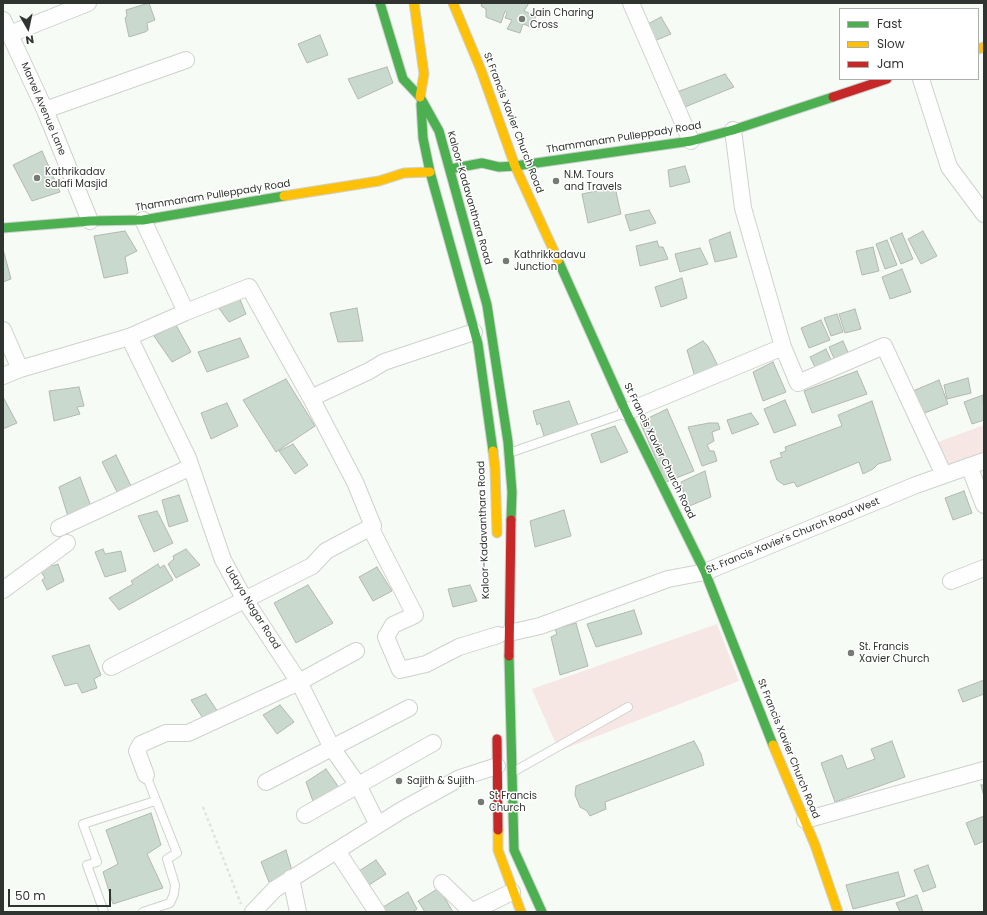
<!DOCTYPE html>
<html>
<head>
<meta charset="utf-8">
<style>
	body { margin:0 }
	#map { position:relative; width:987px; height:915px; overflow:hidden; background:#f6fbf6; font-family:Poppins,sans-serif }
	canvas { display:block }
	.frame { position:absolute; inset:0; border:4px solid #303430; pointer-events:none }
	.legend { position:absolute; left:839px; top:8px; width:140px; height:72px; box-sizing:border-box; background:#fff; border:1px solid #acaeac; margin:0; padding:5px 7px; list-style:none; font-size:12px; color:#303430 }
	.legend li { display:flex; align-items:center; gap:8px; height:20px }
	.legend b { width:20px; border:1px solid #acaeac }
	.north { position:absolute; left:8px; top:8px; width:40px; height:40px; -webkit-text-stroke:3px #fff; paint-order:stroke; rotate:171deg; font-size:11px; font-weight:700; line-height:16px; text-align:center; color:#303430 }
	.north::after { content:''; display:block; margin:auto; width:14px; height:18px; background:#303430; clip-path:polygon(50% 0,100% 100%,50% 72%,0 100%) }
	.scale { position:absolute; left:8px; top:889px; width:103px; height:18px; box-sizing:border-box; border:2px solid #303430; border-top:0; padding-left:5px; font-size:12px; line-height:14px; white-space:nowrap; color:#303430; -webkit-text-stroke:3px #fff; paint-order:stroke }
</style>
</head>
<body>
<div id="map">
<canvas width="987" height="915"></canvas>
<div class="frame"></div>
<ul class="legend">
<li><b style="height:5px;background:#4caf50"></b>Fast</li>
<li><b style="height:5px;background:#ffc107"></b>Slow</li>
<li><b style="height:5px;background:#c62828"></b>Jam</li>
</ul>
<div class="north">N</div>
<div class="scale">50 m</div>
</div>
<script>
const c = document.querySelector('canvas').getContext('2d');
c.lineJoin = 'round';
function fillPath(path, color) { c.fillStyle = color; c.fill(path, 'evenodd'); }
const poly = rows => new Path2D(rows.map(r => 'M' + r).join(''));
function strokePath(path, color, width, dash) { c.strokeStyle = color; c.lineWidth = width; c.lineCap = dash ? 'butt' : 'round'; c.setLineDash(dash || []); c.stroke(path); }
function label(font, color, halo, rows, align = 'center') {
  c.font = font + ' Poppins,sans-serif'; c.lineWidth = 3; c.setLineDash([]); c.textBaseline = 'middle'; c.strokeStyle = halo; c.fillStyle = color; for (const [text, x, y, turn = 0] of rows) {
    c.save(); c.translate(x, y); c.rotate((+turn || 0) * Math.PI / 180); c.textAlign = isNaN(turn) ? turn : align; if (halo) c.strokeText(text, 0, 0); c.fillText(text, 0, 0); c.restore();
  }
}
fillPath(poly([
	[984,425,984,457,948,470,938,442],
	[717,624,739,681,559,751,532,689]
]), '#f7e7e4');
const building = poly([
	[149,3,155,20,147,23,148,30,145,32,129,37,125,18,127,16,126,10,149,3],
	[482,3,529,3,524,11,536,16,531,27,523,24,520,33,507,29,512,20,505,18,507,13,505,11,501,23,486,17,486,9,481,6,482,3],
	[661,17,671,34,652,42,644,26,661,17],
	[320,35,328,55,307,63,298,44,320,35],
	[387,67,393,83,358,99,348,79,387,67],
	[725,74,734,87,685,107,677,92,725,74],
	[42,151,60,192,32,201,13,165,42,151],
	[685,166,690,182,670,187,668,170,685,166],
	[615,187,621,214,588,223,582,194,615,187],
	[649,210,656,223,630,231,625,215,649,210],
	[125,231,137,251,125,257,128,273,104,278,94,236,125,231],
	[923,231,937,256,921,264,908,239,923,231],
	[730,232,737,257,715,262,709,240,730,232],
	[902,233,913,259,901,264,890,238,902,233],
	[887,240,897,265,885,269,876,244,887,240],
	[657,241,659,247,663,247,668,259,640,266,636,246,657,241],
	[873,247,879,271,862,275,856,251,873,247],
	[700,248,708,264,680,272,675,254,700,248],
	[3,249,11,279,3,282,3,249],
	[902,269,911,292,890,299,882,277,902,269],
	[682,278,687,298,661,307,655,287,682,278],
	[239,297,246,314,229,322,218,307,239,297],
	[357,308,363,341,338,342,330,313,357,308],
	[855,309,861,329,845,333,839,314,855,309],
	[837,314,843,332,831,336,824,318,837,314],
	[821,320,830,340,809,348,801,328,821,320],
	[176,325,191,352,172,362,154,336,176,325],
	[240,338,249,357,207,372,198,352,240,338],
	[703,341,708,346,719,368,695,377,687,350,703,341],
	[843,341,851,359,837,365,829,347,843,341],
	[826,349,834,366,818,373,810,357,826,349],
	[773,362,786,392,763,401,753,372,773,362],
	[857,371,867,394,812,413,804,391,857,371],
	[968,378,971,393,947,399,944,385,968,378],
	[286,379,315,426,276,452,243,400,286,379],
	[939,380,948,404,922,414,913,391,939,380],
	[79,387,84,406,77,407,80,414,54,421,49,391,79,387],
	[983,395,984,420,972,424,964,402,983,395],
	[3,397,17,423,3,429,3,397],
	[785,400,796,425,774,433,764,409,785,400],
	[569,401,578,425,544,436,540,423,537,425,533,411,569,401],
	[872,401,891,460,878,464,873,469,863,474,859,462,797,487,794,482,784,485,777,480,770,461,782,457,780,453,786,451,785,447,842,426,838,415,872,401],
	[227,403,238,426,211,439,201,413,227,403],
	[667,409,694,471,666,482,640,422,667,409],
	[751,413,759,424,732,434,727,420,751,413],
	[709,423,718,423,720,429,712,432,714,441,707,445,710,451,714,451,717,461,702,466,688,427,709,423],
	[615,426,628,452,601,463,591,434,615,426],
	[293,444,308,465,295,474,279,451,293,444],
	[116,455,132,488,118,494,102,462,116,455],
	[705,471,711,497,687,507,681,482,705,471],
	[80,477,92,509,69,520,59,487,80,477],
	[964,491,972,513,953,520,945,498,964,491],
	[179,495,188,521,169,527,162,500,179,495],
	[564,510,571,536,535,547,530,521,564,510],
	[157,511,173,543,154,552,138,516,157,511],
	[103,549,105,554,121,551,126,571,105,577,95,552,103,549],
	[186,549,200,565,176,578,168,564,174,559,173,556,186,549],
	[50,561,52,566,58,564,64,581,47,590,42,580,45,578,38,567,50,561],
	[158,564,160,568,164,565,173,580,119,610,109,598,133,584,131,581,158,564],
	[377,567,392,591,373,601,359,577,377,567],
	[308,585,333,623,296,643,274,603,308,585],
	[470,585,477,601,453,607,448,589,470,585],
	[634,610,642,634,596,647,587,624,634,610],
	[576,623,588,666,560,675,551,637,557,634,555,629,576,623],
	[89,645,101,675,94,679,97,688,82,693,77,683,65,686,52,656,89,645],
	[984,680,984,694,963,702,958,690,984,680],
	[206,694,220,715,206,723,191,700,206,694],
	[280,705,294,722,277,734,263,715,280,705],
	[694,741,701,754,704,765,605,802,606,809,590,816,587,811,580,807,575,795,576,786,694,741],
	[892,741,905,777,835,802,821,763,842,755,847,769,875,759,871,749,892,741],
	[326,769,340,789,314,804,306,782,326,769],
	[981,785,984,785,984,797,981,785],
	[151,813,161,845,147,854,163,888,113,904,103,872,118,864,106,830,151,813],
	[984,816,984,841,975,845,966,823,984,816],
	[286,850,293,874,269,882,261,862,286,850],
	[376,860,386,874,369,885,359,871,376,860],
	[928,865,936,887,923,892,914,870,928,865],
	[898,872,905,896,853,909,846,885,898,872],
	[439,888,453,912,425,912,418,901,439,888],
	[408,892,417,909,412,912,386,912,383,907,408,892],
	[917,895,923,912,900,912,896,903,917,895]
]);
fillPath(building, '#cad9cd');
strokePath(building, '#b3b7b3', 1);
const lane = poly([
	[509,453,625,413],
	[513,772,628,707],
	[104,912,87,865,97,862,83,824,155,801],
	[143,912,170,903,174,894,175,885,167,859,177,853,146,775]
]);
const street = poly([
	[631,3,691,141],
	[3,20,45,110,90,221],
	[10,34,88,3],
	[921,79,949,167,984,214],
	[45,110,186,60],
	[733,130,743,208,783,347],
	[3,330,20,369],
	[129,337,188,458,223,560,245,600,299,682,332,748,358,785,378,825],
	[3,376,20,369,129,337,186,312,143,220],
	[311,398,369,371,384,362,474,332],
	[626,412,783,347,798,383,884,346,944,475],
	[969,466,984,505],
	[370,527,415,615,393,625,386,637,400,670,426,664,459,647,498,635],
	[59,528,191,467],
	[951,581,984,568],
	[3,590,67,543],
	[509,633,540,626,668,579,705,572,916,485,984,461],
	[111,667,312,566,326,551,373,526,355,482,311,398,249,287,186,312],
	[146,775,137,751,141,744,166,733,188,733,299,682,356,651],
	[266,782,409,708],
	[305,815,433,743],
	[805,820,984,770],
	[337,851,377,912],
	[291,878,298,912],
	[442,883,471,911],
	[253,912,275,889,402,810,460,778,497,766],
	[471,912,512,892]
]);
const fast = poly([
	[380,3,403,79,420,97,439,131,487,305,508,442,512,492,511,520],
	[421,104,423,138,430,172,478,344,493,451],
	[450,169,482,163,499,167,515,166,691,141,733,130,833,97],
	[3,228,90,221,143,220,284,196],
	[558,260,626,412,705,572,773,745],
	[509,656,514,850,542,912]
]);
const slow = poly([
	[414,3,424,74,420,97],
	[453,3,481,70,515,166,558,260],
	[978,49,984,47],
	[284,196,379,181,404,173,430,172],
	[493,451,495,468,497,533],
	[773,745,815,845,838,912],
	[498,830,498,850,521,912]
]);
const jam = poly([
	[833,97,887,79],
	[509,656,511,520],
	[497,739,498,830]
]);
strokePath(lane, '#ced2ce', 10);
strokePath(street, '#ced2ce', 18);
strokePath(fast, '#ced2ce', 11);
strokePath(slow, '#ced2ce', 11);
strokePath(jam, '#ced2ce', 11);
strokePath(poly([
	[203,807,241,904]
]), '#e1e2e1', 2.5, [3, 3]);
strokePath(lane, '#fefefe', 8);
strokePath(street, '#fefefe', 16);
strokePath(fast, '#4caf50', 9);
strokePath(slow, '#ffc107', 9);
strokePath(jam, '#c62828', 9);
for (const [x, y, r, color] of [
	[522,19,4,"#757a75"],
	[37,178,4,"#757a75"],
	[556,181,4,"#757a75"],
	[506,261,4,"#757a75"],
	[851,653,4,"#757a75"],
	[399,781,4,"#757a75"],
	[481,802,4,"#757a75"]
]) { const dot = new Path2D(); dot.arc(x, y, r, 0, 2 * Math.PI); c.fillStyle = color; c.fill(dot); strokePath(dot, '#fff', 1.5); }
label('10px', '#303430', '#fff', [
	["Jain Charing",530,13],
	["Cross",530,25],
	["Kathrikadav",45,172],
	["Salafi Masjid",45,184],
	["N.M. Tours",564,175],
	["and Travels",564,187],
	["Kathrikkadavu",514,255],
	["Junction",514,267],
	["St. Francis",859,647],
	["Xavier Church",859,659],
	["Sajith & Sujith",407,781],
	["St Francis",489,796],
	["Church",489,808]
], 'left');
label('10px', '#303430', '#fff', [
	["Marvel Avenue Lane",43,109,67],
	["St Francis Xavier Church Road",513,123,69],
	["Thammanam Pulleppady Road",624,138,-9],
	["Thammanam Pulleppady Road",213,196,-9],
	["Kaloor-Kadavanthara Road",469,198,74],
	["St Francis Xavier Church Road",659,451,64],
	["Kaloor-Kadavanthara Road",484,530,-92],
	["St. Francis Xavier's Church Road West",793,536,-22],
	["Udaya Nagar Road",252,608,58],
	["St Francis Xavier Church Road",788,749,68]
]);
</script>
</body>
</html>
